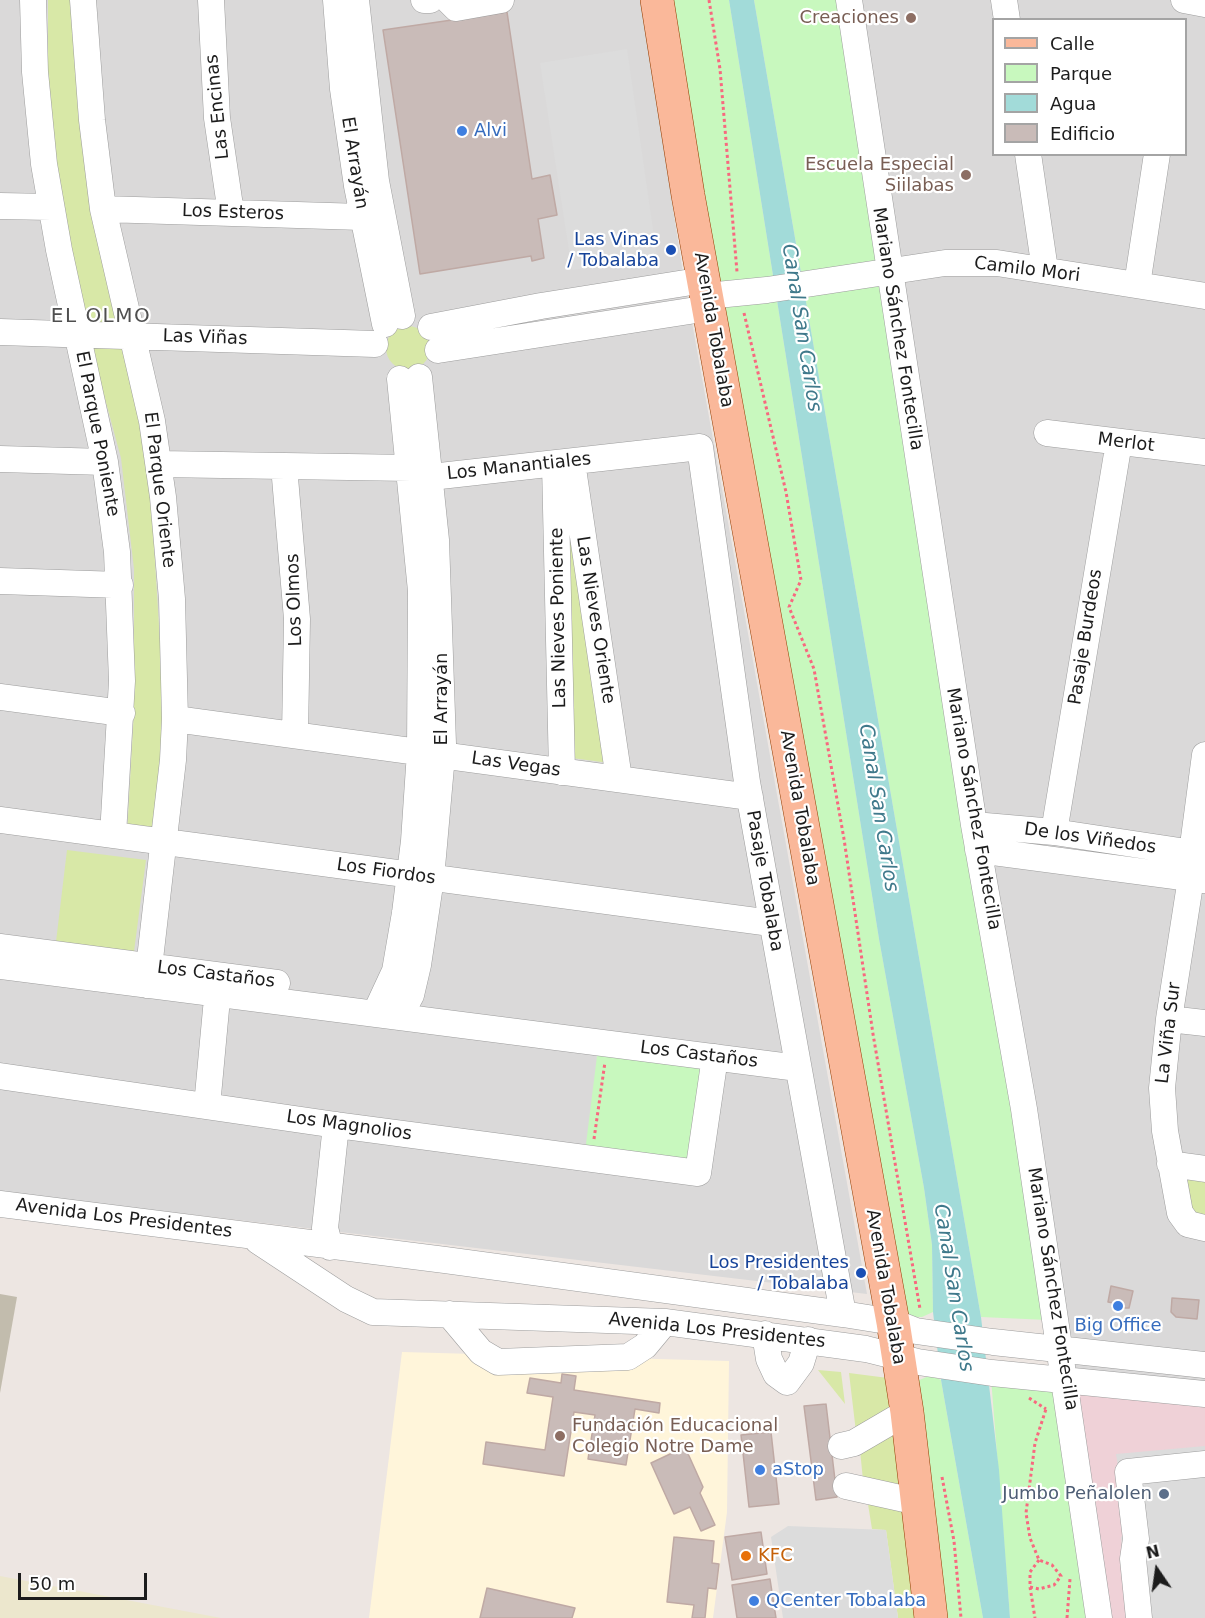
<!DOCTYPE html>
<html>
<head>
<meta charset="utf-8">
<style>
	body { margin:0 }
	#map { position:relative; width:1205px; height:1618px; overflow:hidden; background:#ede6e2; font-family:"DejaVu Sans",sans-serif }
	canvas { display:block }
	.legend { position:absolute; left:992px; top:18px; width:195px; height:138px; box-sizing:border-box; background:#fff; border:2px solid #a4a4a4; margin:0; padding:8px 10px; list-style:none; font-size:18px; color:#1c1c1c }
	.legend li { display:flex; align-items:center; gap:12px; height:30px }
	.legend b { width:30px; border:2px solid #a4a4a4 }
	.north { position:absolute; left:1127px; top:1540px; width:60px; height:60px; -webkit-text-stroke:4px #fff; paint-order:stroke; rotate:347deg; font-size:16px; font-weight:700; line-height:24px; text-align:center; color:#1c1c1c }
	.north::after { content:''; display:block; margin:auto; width:21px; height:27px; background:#1c1c1c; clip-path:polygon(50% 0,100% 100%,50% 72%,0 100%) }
	.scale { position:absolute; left:18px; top:1573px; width:129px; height:27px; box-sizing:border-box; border:3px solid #1c1c1c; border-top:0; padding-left:8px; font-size:18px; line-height:21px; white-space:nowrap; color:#1c1c1c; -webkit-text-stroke:4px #fff; paint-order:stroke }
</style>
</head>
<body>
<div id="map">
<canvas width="1205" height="1618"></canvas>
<ul class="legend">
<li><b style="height:8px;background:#fab89a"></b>Calle</li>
<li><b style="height:16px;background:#c8f8be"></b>Parque</li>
<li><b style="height:16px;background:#a2dbd9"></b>Agua</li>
<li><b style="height:16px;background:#c9bbb8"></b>Edificio</li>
</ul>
<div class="north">N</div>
<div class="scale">50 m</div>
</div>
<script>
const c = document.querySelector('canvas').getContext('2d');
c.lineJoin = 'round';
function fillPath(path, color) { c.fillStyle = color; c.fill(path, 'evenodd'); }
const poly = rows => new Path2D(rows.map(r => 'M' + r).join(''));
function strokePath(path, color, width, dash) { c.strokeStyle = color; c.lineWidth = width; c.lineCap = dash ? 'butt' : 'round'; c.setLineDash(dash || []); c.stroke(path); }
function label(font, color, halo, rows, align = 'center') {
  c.font = font + ' "DejaVu Sans",sans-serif'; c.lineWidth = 4.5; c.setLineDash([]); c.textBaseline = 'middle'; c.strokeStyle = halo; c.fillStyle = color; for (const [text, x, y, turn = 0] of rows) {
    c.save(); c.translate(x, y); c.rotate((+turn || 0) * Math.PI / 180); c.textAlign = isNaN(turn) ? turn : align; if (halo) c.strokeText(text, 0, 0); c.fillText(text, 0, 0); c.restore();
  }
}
fillPath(poly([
	[0,0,641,0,682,267,867,1294,0,1192],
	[837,0,1205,0,1205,1404,1057,1388],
	[994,20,1186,20,1186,154,994,154]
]), '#dad9d9');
fillPath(poly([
	[1077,1390,1205,1404,1205,1618,1109,1618]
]), '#efd1d7');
fillPath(poly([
	[402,1352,729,1361,727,1512,713,1618,369,1618]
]), '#fff5da');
fillPath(poly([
	[0,1294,17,1297,0,1393]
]), '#c2bcad');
fillPath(poly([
	[0,1576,221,1618,0,1618]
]), '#ece7cd');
fillPath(poly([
	[48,0,77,0,119,324,89,328,58,208,48,97],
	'386 348a22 22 0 1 1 44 0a22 22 0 1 1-44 0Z',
	[126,344,149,465,164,706,155,838,127,834,134,711,134,569,121,458,91,347],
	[564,472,609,763,572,758],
	[67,850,146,860,133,959,55,950],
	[1182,1174,1205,1178,1205,1219,1187,1209],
	[818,1370,841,1372,845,1404],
	[849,1373,888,1378,891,1400,888,1409,856,1432],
	[895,1427,905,1492,863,1480,860,1450],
	[867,1498,903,1507,922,1618,898,1618,886,1530,872,1529]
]), '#d8e8a7');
fillPath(poly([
	[673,0,729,0,879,939,924,1188,932,1245,933,1312,922,1317,910,1317,902,1308,800,803],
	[754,0,837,0,1048,1320,981,1317],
	[598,1048,705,1062,691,1166,585,1152],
	[931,1375,941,1380,983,1618,940,1618,915,1382],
	[991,1378,1057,1388,1087,1618,1010,1618]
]), '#c8f8be');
fillPath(poly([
	[627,49,657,257,572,270,540,63],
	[1205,1446,1205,1618,1129,1618,1121,1537,1129,1533,1116,1454],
	[788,1526,886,1530,898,1618,783,1618,771,1537]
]), '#dcdcdc');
fillPath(poly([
	[729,0,754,0,981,1317,999,1470,1010,1618,983,1618,941,1380,933,1312,932,1245,924,1188,879,939]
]), '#a2dbd9');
const building = poly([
	[507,12,532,179,550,175,557,215,538,219,544,258,532,261,531,256,420,274,383,30,507,12],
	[1111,1286,1133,1291,1129,1308,1112,1308,1113,1303,1108,1302,1111,1286],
	[1172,1298,1199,1300,1197,1319,1176,1317,1171,1312,1172,1298],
	[562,1374,576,1376,574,1390,660,1403,659,1413,635,1409,626,1465,588,1459,595,1415,574,1412,564,1476,483,1464,486,1442,545,1450,553,1397,527,1393,530,1378,561,1383,562,1374],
	[826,1404,837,1497,816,1500,804,1406,826,1404],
	[771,1432,779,1504,749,1507,741,1435,771,1432],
	[685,1447,703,1487,700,1493,715,1525,701,1531,690,1507,674,1514,651,1463,685,1447],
	[761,1532,767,1574,732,1580,725,1537,761,1532],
	[674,1537,714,1541,712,1563,719,1564,716,1589,708,1588,705,1618,692,1618,694,1605,667,1602,674,1537],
	[770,1579,776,1618,737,1618,732,1585,770,1579],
	[487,1588,575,1608,572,1618,480,1618,487,1588]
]);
fillPath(building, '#c9bbb8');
strokePath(building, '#bfa9a4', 1.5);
const minor = poly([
	[33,0,35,72,44,164,59,250,105,462,117,552,122,681,113,835],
	[83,0,92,120,103,209,152,421,163,497,172,599,175,719,173,760,147,985],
	[211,0,217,118,231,213],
	[336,0,343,89,357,186,385,324],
	[356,0,376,181,402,316],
	[424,0,430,0],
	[448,0,456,8,501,0],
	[849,0,974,825,1024,1109,1099,1618],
	[1004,0,1007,20],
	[1184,0,1205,4],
	[1028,154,1045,270],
	[0,206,51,207],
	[103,209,362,217],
	[1137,285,1157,154],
	[707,296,767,290,945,263,997,263,1205,296],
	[431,327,541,306,704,280],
	[0,332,375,344],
	[438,350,709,308],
	[1047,433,1205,452],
	[0,459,105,462],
	[572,462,619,779],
	[159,464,411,468,431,477,700,447,747,782,843,1314],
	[555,464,562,772],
	[284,466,297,619,295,735],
	[0,581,120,585],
	[0,697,122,713],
	[175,719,750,797],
	[1205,755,1192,853,1191,878,1169,1019,1162,1088,1165,1131,1180,1213,1188,1224,1205,1228],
	[0,820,771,923],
	[974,825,1054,832,1205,855],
	[1054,832,1119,442],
	[978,850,1205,880],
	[0,947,277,983],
	[0,966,798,1068],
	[375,1014,395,971,405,913,414,841,420,752,421,591,400,379],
	[399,1017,411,995,418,965,431,878,443,744,436,540,419,377],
	[1169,1019,1205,1023],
	[0,1076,336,1125,698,1173,715,1057],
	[207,1106,219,977],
	[1170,1164,1205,1169],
	[0,1204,445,1260,843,1314,893,1322,916,1331,993,1342,1205,1365],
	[258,1241,346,1299,373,1312,665,1322,866,1349,918,1362,992,1373,1205,1394],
	[330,1247,325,1228,336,1125],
	[449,1314,481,1352,498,1362,628,1357,645,1346,665,1322],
	[765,1334,769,1359,776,1374,787,1382,801,1363,808,1340],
	[841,1446,854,1443,907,1412],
	[846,1486,918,1502],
	[1139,1618,1133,1559,1136,1539,1128,1472,1205,1464]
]);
const major = poly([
	[657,0,688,195,893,1322,907,1412,931,1618]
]);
strokePath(minor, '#9d9d9d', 27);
strokePath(major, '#923d02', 34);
strokePath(poly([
	[709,0,720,69,737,272],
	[744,313,786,492,801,580,789,607,814,669,844,839,873,1034,920,1309],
	[594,1139,605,1062],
	[1029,1398,1046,1409],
	[942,1477,954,1541,961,1618],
	[1039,1560,1030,1572,1030,1587,1039,1589,1054,1585,1061,1576,1052,1565,1039,1560,1030,1538,1026,1513,1035,1443,1046,1409],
	[1030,1587,1035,1618],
	[1067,1618,1070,1579]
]), '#f8687f', 3, [3, 3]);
strokePath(minor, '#fff', 26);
strokePath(major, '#fab89a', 33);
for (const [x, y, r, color] of [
	[911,18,6,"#8d6e63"],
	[462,131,6,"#3f7fe0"],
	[966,175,6,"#8d6e63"],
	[671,250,6,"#1a4fb4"],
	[861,1273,6,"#1a4fb4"],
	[1118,1306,6,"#3f7fe0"],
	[560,1436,6,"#8d6e63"],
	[760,1470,6,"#3f7fe0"],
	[1164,1494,6,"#5c6f8a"],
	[746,1556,6,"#e8710a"],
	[754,1601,6,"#3f7fe0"]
]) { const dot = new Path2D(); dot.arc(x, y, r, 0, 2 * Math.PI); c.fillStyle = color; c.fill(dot); strokePath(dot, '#fff', 2); }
label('18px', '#785e54', '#fff', [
	["Creaciones",899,18],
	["Escuela Especial",954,165],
	["Siilabas",954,186],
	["Fundación Educacional",572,1426,"left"],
	["Colegio Notre Dame",572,1447,"left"]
], 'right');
label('18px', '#1c1c1c', '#fff', [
	["Las Encinas",218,107,-96],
	["El Arrayán",354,163,81],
	["Los Esteros",233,213,2],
	["Camilo Mori",1027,270,7],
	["Mariano Sánchez Fontecilla",897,329,81],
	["Avenida Tobalaba",713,330,80],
	["Las Viñas",205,338,2],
	["El Parque Poniente",97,434,79],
	["Merlot",1126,443,7],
	["Los Manantiales",519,467,-6],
	["El Parque Oriente",159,490,83],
	["Los Olmos",295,600,-92],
	["Las Nieves Poniente",559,618,-91],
	["Las Nieves Oriente",595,620,81],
	["Pasaje Burdeos",1086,637,-81],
	["El Arrayán",442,699,-90],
	["Las Vegas",516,765,8],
	["Avenida Tobalaba",799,808,80],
	["Mariano Sánchez Fontecilla",973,809,80],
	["De los Viñedos",1090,839,8],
	["Los Fiordos",386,872,8],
	["Pasaje Tobalaba",764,881,80],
	["Los Castaños",216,975,7],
	["La Viña Sur",1169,1033,-83],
	["Los Castaños",699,1055,7],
	["Los Magnolios",349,1126,8],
	["Avenida Los Presidentes",124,1219,7],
	["Avenida Tobalaba",885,1287,80],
	["Mariano Sánchez Fontecilla",1052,1289,81],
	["Avenida Los Presidentes",717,1331,6]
]);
label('18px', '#366cbe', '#fff', [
	["Alvi",474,131],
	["Big Office",1118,1326,"center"],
	["aStop",772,1470],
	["QCenter Tobalaba",766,1601]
], 'left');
label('18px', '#164399', '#fff', [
	["Las Vinas",659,240],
	["/ Tobalaba",659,261],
	["Los Presidentes",849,1263],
	["/ Tobalaba",849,1284]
], 'right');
label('18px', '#4e5e75', '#fff', [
	["Jumbo Peñalolen",1152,1494]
], 'right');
label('18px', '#c56008', '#fff', [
	["KFC",758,1556]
], 'left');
c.letterSpacing = '1.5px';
label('20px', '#4f4f4f', '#fff', [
	["EL OLMO",101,317]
]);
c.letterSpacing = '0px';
label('italic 20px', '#3f798b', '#fff', [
	["Canal San Carlos",801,328,81],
	["Canal San Carlos",878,808,81],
	["Canal San Carlos",953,1288,81]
]);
</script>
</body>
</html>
